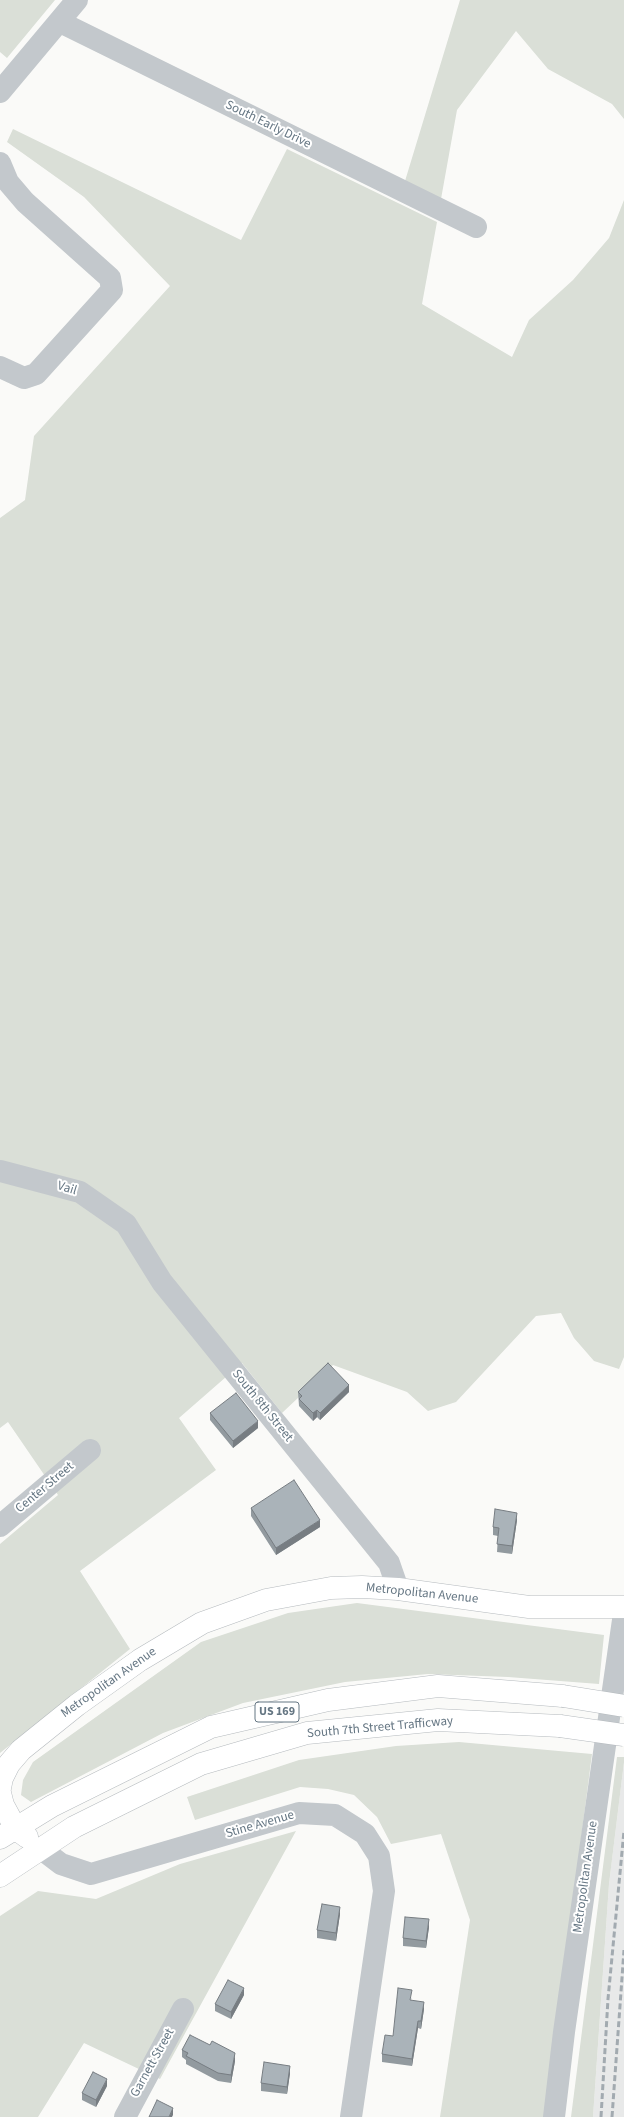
<!DOCTYPE html>
<html>
<head>
<meta charset="utf-8">
<style>
	body { margin:0 }
	canvas { display:block; background:#fafaf8 }
</style>
</head>
<body>
<canvas width="624" height="2117"></canvas>
<script>
const c = document.querySelector('canvas').getContext('2d');
c.lineJoin = 'round';
function fillPath(path, color) { c.fillStyle = color; c.fill(path, 'evenodd'); }
const poly = rows => new Path2D(rows.map(r => 'M' + r).join(''));
function strokePath(path, color, width, dash) { c.strokeStyle = color; c.lineWidth = width; c.lineCap = dash ? 'butt' : 'round'; c.setLineDash(dash || []); c.stroke(path); }
function label(font, color, halo, rows, align = 'center') {
  c.font = font + ' "Source Sans 3",sans-serif'; c.lineWidth = 4; c.setLineDash([]); c.textBaseline = 'middle'; c.strokeStyle = halo; c.fillStyle = color; for (const [text, x, y, turn = 0] of rows) {
    c.save(); c.translate(x, y); c.rotate((+turn || 0) * Math.PI / 180); c.textAlign = isNaN(turn) ? turn : align; if (halo) c.strokeText(text, 0, 0); c.fillText(text, 0, 0); c.restore();
  }
}
fillPath(poly([
	[624,1762,624,2117,593,2117,609,1884]
]), '#e8e9e9');
fillPath(poly([
	[0,0,55,0,7,58,0,52],
	[460,0,624,0,624,119,612,104,548,69,516,31,457,110,441,199,405,181],
	[13,129,241,240,287,149,437,222,422,304,512,357,529,320,573,280,609,238,624,200,624,1357,619,1369,594,1361,574,1338,561,1313,536,1316,456,1402,428,1411,407,1392,333,1365,282,1413,242,1363,179,1418,216,1470,80,1571,130,1649,0,1753,0,1544,58,1495,8,1422,0,1428,0,518,25,500,34,436,170,286,84,197,7,142],
	[357,1603,604,1635,599,1684,508,1677,428,1674,345,1682,243,1703,163,1733,31,1802,21,1795,23,1780,33,1762,201,1642,288,1613],
	[459,1742,592,1754,545,2117,440,2117,470,1920,441,1834,391,1844,377,1817,354,1795,328,1789,300,1787,195,1820,187,1797,299,1760,396,1746],
	[617,1757,624,1757,624,1762,609,1884,593,2117,571,2117],
	[296,1831,160,2079,84,2043,38,2117,0,2117,0,1916,38,1891,96,1899,180,1864]
]), '#dadfd7');
const major = poly([
	[0,1788,2,1778,9,1764,21,1750,77,1705,140,1660,202,1623,266,1600,331,1588,362,1587,398,1589,529,1607,624,1607],
	[0,1793,3,1805,16,1829,27,1837],
	[0,1838,52,1806,211,1727,328,1700,438,1686,563,1696],
	[0,1876,74,1827,201,1764,307,1733,438,1720,560,1726]
]);
strokePath(major, '#b5babe', 23);
strokePath(poly([
	[60,22,476,227],
	[0,92,77,0],
	[0,163,8,182,25,202,110,278,112,290,36,374,24,378,0,367],
	[0,1171,80,1192,126,1224,162,1282,389,1563,398,1589],
	[0,1526,90,1450],
	[40,1848,61,1864,91,1874,299,1813,335,1815,365,1834,379,1856,384,1891,351,2117],
	[125,2117,183,2009],
	[554,2117,564,2032,624,1613]
]), '#c3c8cc', 22);
strokePath(major, '#fff', 22);
strokePath(poly([
	[601,2117,608,1999,624,1831],
	[612,2117,624,1950]
]), '#a2aab0', 3, [6, 3]);
const majorBridge = poly([
	[563,1696,624,1706],
	[560,1726,624,1735]
]);
strokePath(majorBridge, '#b5babe', 23, []);
strokePath(majorBridge, '#fff', 22);
fillPath(poly([
	[298,1392,349,1392,320,1420,317,1417,313,1421,299,1406],
	[210,1413,258,1428,233,1448,210,1420],
	[251,1508,320,1527,276,1555,251,1516],
	[517,1520,512,1554,497,1552,498,1536,493,1535,493,1527],
	[340,1914,336,1941,317,1938,317,1930],
	[429,1927,426,1948,403,1946,403,1938],
	[244,1995,231,2019,215,2011,215,2004],
	[412,1997,411,2000,424,2009,421,2029,418,2028,412,2066,382,2062,382,2054,393,2036],
	[182,2050,235,2061,231,2083,218,2081,186,2064,186,2060,182,2057],
	[290,2073,287,2094,261,2091,261,2083],
	[107,2086,96,2107,82,2100,82,2093]
]), '#929a9f');
fillPath(poly([
	[349,1385,349,1392,320,1420,320,1413],
	[317,1410,317,1417,313,1421,313,1413],
	[258,1421,258,1428,233,1448,233,1441],
	[517,1513,517,1520,512,1554,512,1546],
	[320,1520,320,1527,276,1555,276,1548],
	[340,1907,340,1914,336,1941,336,1933],
	[429,1919,429,1927,426,1948,426,1941],
	[244,1988,244,1995,231,2019,231,2012],
	[424,2002,424,2009,421,2029,421,2021],
	[418,2021,418,2028,412,2066,412,2059],
	[235,2053,235,2061,231,2083,231,2075],
	[290,2066,290,2073,287,2094,287,2087],
	[107,2079,107,2086,96,2107,96,2100],
	[173,2108,173,2115,172,2117,169,2117]
]), '#777d82');
const building = poly([
	[328,1363,349,1385,320,1413,317,1410,313,1413,299,1399,302,1396,298,1392,328,1363],
	[236,1393,258,1421,233,1441,210,1413,236,1393],
	[294,1480,320,1520,276,1548,251,1508,294,1480],
	[495,1509,517,1513,512,1546,497,1544,499,1528,493,1527,495,1509],
	[322,1904,340,1907,336,1933,317,1930,322,1904],
	[405,1917,429,1919,426,1941,403,1938,405,1917],
	[228,1980,244,1988,231,2012,215,2004,228,1980],
	[398,1988,412,1990,410,2000,424,2002,421,2021,418,2021,412,2059,382,2054,385,2035,393,2036,398,1988],
	[190,2035,210,2045,212,2041,235,2053,231,2075,218,2073,186,2056,188,2053,182,2050,190,2035],
	[264,2062,290,2066,287,2087,261,2083,264,2062],
	[93,2072,107,2079,96,2100,82,2093,93,2072],
	[157,2100,173,2108,169,2117,149,2117,157,2100]
]);
fillPath(building, '#aab3b9');
strokePath(building, '#777d82', 1);
for (const [x, y, w] of [
	[277,1712,44]
]) { const box = new Path2D(); box.roundRect(x - w / 2, y - 10, w, 20, 3); c.fillStyle = '#fff'; c.fill(box); strokePath(box, '#657683', 1); }
label('bold 12px', '#657683', null, [
	["US 169",277,1712]
]);
label('13px', '#657683', '#fff', [
	["South Early Drive",268,125,26],
	["Vail",67,1189,17],
	["South 8th Street",262,1406,51],
	["Center Street",45,1488,-40],
	["Metropolitan Avenue",422,1594,6],
	["Metropolitan Avenue",109,1683,-35],
	["South 7th Street Trafficway",380,1728,-5],
	["Stine Avenue",260,1825,-16],
	["Metropolitan Avenue",586,1877,-82],
	["Garnett Street",153,2063,-61]
]);
</script>
</body>
</html>
